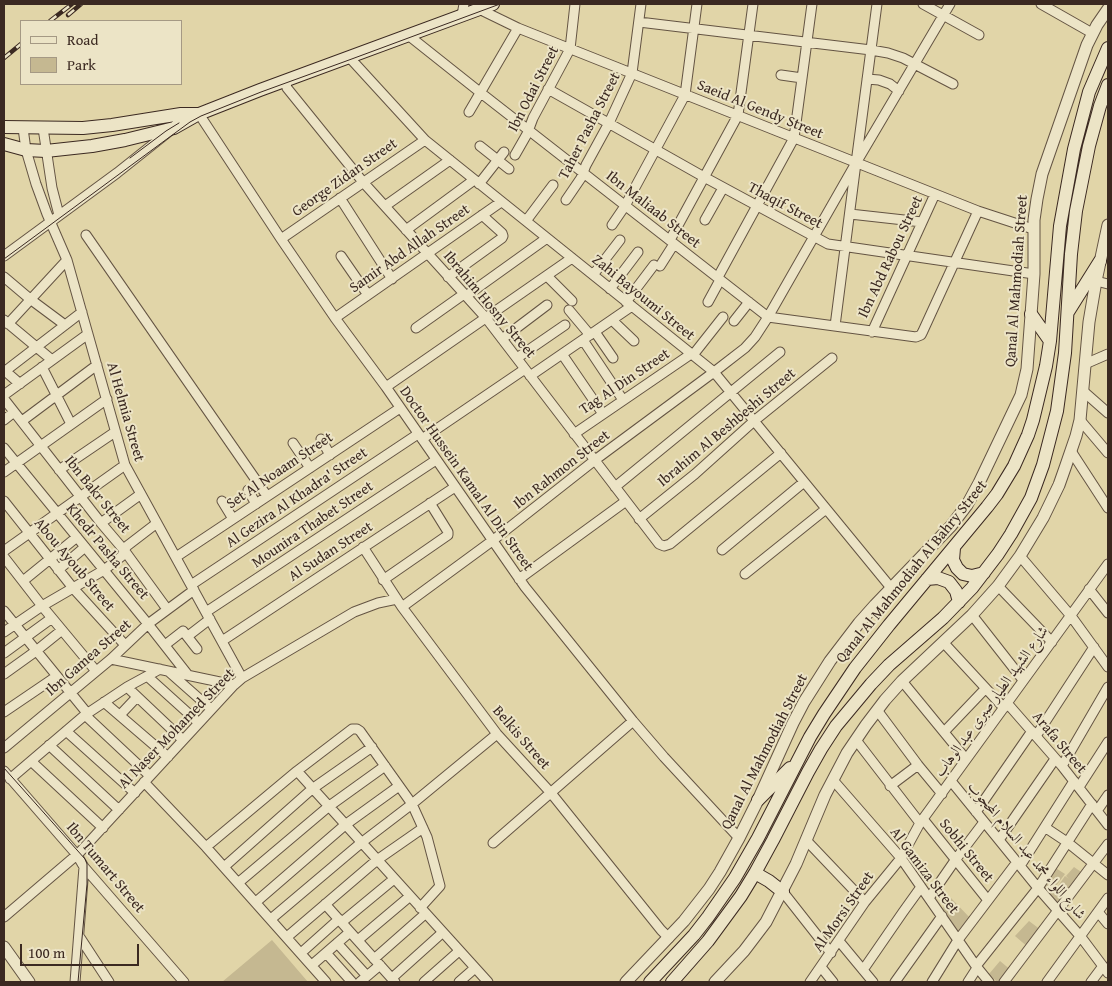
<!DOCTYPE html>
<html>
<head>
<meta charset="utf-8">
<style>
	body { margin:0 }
	#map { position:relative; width:1112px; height:986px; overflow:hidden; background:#e1d5a8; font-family:"Gentium Book Plus",serif }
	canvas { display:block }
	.frame { position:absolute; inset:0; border:5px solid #3b2921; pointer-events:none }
	.legend { position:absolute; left:20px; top:20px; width:162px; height:65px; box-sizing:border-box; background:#ece4c6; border:1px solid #a59984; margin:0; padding:6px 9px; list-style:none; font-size:15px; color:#3b2921 }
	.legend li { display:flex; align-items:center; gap:10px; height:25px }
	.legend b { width:25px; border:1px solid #a59984 }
	.scale { position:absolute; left:20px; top:944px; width:119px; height:22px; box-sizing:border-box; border:2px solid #3b2921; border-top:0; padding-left:6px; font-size:15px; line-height:18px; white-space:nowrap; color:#3b2921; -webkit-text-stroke:4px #ece4c6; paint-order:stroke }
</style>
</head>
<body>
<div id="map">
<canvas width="1112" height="986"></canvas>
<div class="frame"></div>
<ul class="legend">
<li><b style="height:6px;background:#ece4c6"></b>Road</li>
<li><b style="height:14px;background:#c5b891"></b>Park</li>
</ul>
<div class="scale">100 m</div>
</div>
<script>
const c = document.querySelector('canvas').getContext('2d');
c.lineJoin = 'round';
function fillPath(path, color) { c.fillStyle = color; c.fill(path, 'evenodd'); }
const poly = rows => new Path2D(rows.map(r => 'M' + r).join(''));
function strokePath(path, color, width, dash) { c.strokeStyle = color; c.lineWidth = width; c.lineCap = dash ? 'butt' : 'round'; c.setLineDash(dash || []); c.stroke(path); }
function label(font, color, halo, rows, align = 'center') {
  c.font = font + ' "Gentium Book Plus",Amiri,serif'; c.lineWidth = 4; c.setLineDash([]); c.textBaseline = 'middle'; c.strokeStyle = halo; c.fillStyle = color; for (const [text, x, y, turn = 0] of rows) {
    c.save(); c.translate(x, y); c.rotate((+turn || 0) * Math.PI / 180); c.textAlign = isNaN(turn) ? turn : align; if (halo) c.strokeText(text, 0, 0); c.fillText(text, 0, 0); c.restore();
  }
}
fillPath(poly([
	[1054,867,1065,874,1056,886,1067,894,1057,908,1048,896,1056,886,1056,885,1047,896,1040,888,1047,877,1053,882,1048,876],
	[1074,867,1084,874,1069,894,1058,886,1065,876,1069,879,1066,876],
	[951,898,971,919,956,934,942,909],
	[1029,921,1041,930,1029,948,1015,936],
	[272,940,308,982,222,982],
	[1000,961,1012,971,1002,982,997,982,989,974]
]), '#c5b891');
const minor = poly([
	[923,4,979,35],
	[1041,4,1092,33],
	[479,9,518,28,978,211,1033,229],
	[462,15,464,4],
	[639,22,871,50,888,53,903,58,953,84],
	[408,35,481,93,768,317,916,337,921,335,923,331,978,211],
	[349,57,425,140,714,372,892,589],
	[781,75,802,78],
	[867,79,879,80,890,84,899,91],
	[285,81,287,88,363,182,486,318,659,544,664,546,670,544,781,453],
	[548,89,704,177,828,244,1034,274],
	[469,112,518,28],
	[199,114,281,239,335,318,386,387,525,587,633,721,664,757,739,838],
	[23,128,26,150,36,184,47,214,67,260,125,465,242,678],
	[43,128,52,188,59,215],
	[480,146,509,169],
	[515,155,527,134,533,118,570,49,575,4],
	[479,184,504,152],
	[340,198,392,279],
	[566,200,581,178,586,165,609,123,632,73,641,4],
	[385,206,450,160],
	[850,214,922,222],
	[705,220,723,188],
	[526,221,553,185],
	[612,225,625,206,685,95,697,4],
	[406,230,474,180],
	[86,235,267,496],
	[281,239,425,140],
	[670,240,738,115,753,4],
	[4,256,117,173,171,130],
	[341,256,368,295],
	[660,266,674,244],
	[593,275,620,240],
	[547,276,572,301],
	[4,277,30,299,65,325],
	[448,277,502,238,503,236,502,233,482,215],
	[718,277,794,138,812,4],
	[1096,281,1108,284],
	[610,289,638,252],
	[466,296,547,238],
	[626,302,654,265],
	[708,302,720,280],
	[569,310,590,335],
	[335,318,501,202],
	[4,320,52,360],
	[612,320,634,341],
	[734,321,749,302],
	[8,324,67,260],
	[835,326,856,163,950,4],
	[416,328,464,294],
	[595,332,613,358],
	[872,332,935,194],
	[502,339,547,305],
	[583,340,623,400],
	[562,354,603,414],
	[693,355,723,317],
	[517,358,565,325],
	[1085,364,1108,354],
	[42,367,71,424],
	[4,370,20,384],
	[4,372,82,312],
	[530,376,632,306],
	[386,387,572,258],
	[1083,391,1108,413],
	[4,395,88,334],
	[4,399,101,523,124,550,167,609],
	[4,420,14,412],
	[1080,420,1108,453],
	[22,421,97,365],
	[574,434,691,354],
	[321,439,330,455],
	[422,439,525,369],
	[293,443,310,468],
	[4,448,148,624,188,675],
	[1071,451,1108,508],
	[59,470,115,432],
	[4,472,107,399],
	[615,487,780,352],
	[248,490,256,504],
	[4,501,73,588,125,645],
	[222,501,233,519],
	[639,519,695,474,754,421,832,358],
	[101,523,141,494],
	[363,547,402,607,497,734,551,793,661,930,669,938],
	[722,550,804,482],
	[4,551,125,465],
	[1020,556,1071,616,1108,667],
	[4,557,42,606,96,671],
	[176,557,400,408],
	[58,570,85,547],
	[745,574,826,509],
	[519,579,626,501],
	[383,580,448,535,448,532,430,503],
	[23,581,77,537],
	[191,585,418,434],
	[998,586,1052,642],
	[1089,589,1108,613],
	[402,607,492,541,595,460,714,372,745,348,755,337,768,317,856,163,877,4],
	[4,611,87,713],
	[206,612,436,460],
	[972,615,1023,680],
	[4,632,42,606,104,570,122,556,124,550,127,546,157,523],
	[188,636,210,619],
	[222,641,455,487],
	[943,642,1004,708],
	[165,645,183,631,197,649],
	[4,653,52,618],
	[111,659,234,685],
	[168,671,211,709],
	[4,674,36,651,62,630],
	[147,676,199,723],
	[902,681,966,759],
	[127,687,183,740],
	[104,702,168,757],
	[1007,703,1062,766,1108,825],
	[877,710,918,765,942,794],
	[4,712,57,676],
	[85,715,150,776],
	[120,715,137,697],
	[66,731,135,793],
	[944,732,985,689],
	[1036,736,1094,647],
	[856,740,920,823],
	[49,745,119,810],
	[4,748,111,659,148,624,194,590],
	[31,761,103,828],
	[1062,766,1108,687],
	[4,771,77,855,84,867,184,982],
	[297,771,488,982],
	[10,779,85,715,127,687,160,669],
	[833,780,901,858,976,966,989,982],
	[951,781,1038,888,1081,937,1108,973],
	[144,782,206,847,326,982],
	[890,786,918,765],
	[1079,787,1108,742],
	[1097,811,1108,795],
	[976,812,1032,731],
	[923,819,987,899],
	[1046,828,1067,842,1108,875],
	[806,840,865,902],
	[999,840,1055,759],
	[493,843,633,721],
	[206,847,297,771,352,729,357,729,360,731,412,804,427,837,440,886,420,908],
	[1020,866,1074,781],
	[224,867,312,789,372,747],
	[238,883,328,807,385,766],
	[783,892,831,953],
	[929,898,956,859,984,822],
	[256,902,345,825,399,786],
	[325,904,395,982],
	[1098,912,1108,924],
	[4,917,79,853,234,685,242,678,354,612,378,603,397,599],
	[271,919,361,843,412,804,497,734],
	[342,922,394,879],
	[79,936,109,982],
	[287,937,377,860,423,828],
	[358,940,409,897],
	[839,941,873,982],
	[337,943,367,976],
	[301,953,339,919],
	[326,953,352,982],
	[374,959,425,914],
	[312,965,350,932],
	[976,966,1038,888,1092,804],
	[821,967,833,982],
	[863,970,903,912,921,887],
	[392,978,442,933],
	[75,982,84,867],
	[360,982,380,965],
	[424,982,459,951],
	[459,982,475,968],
	[810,982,865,902,901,858,920,823,1108,564],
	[895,982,942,916],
	[932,982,958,940,1017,862],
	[968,982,977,968],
	[1004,982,1108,844],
	[1047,982,1108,898],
	[1091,982,1103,966]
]);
const tertiary = poly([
	[4,947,29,982],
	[626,982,684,921,709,889,720,872,739,838,758,800,793,723,804,702,830,661,859,623,875,605,951,526,967,505,979,483,1021,395,1027,369,1034,274,1034,220,1037,199,1042,174,1087,45,1097,25,1108,9],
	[715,982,744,951,766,922,796,864,825,795,847,753,866,725,885,700,902,681,972,615,998,586,1020,556,1043,518,1059,485,1065,468,1076,436,1080,420,1089,322,1096,281,1108,225]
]);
const secondary = poly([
	[4,127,83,128,112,125,181,114,199,114,260,90,493,4],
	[4,144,26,150,46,151,92,146,125,140,174,128,197,115],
	[1068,312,1100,261],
	[1031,314,1050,341],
	[954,548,953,560,957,568,963,574,972,576,984,573],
	[927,579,938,578,949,582,956,591,959,602],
	[758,800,790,768],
	[755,873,769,881,783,892],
	[650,982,694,935,708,917,735,878,758,838,810,737,824,714,855,668,889,625,987,507,997,494,1014,466,1028,435,1033,420,1046,366,1050,341,1060,226,1074,149,1089,92,1108,48],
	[672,982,708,941,741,896,755,873,773,840,808,772,821,749,836,726,871,684,889,665,943,618,972,588,998,554,1011,534,1031,498,1043,465,1057,411,1065,353,1071,254,1076,211,1089,146,1100,106,1108,85]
]);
strokePath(minor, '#645443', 11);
strokePath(tertiary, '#645443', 13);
strokePath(secondary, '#3b2921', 14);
strokePath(minor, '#ece4c6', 9);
strokePath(tertiary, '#ece4c6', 11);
strokePath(secondary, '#ece4c6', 12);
strokePath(poly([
	[130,158,166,131,179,123],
	[4,259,190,122,201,116,261,92,349,60,500,4],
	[4,768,85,859,87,864,87,884,78,982]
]), '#3b2921', 1);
const rail = poly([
	[68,15,81,4],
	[50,21,72,4],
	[4,58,21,44]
]);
strokePath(rail, '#3b2921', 4.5);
strokePath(rail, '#ece4c6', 2.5, [8]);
label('15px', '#3b2921', '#ece4c6', [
	["Ibn Odai Street",534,89,-63],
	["Saeid Al Gendy Street",760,110,22],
	["Taher Pasha Street",590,126,-63],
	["George Zidan Street",345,178,-35],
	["Thaqif Street",785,206,28],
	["Ibn Maliaab Street",653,210,38],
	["Samir Abd Allah Street",410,249,-35],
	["Ibn Abd Rabou Street",891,257,-65],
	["Qanal Al Mahmodiah Street",1017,281,-86],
	["Zahi Bayoumi Street",643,298,39],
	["Ibrahim Hosny Street",489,305,50],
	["Tag Al Din Street",625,382,-34],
	["Al Helmia Street",125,412,74],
	["Ibrahim Al Beshbeshi Street",727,428,-40],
	["Ibn Rahmon Street",562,470,-38],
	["Set Al Noaam Street",280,471,-34],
	["Doctor Hussein Kamal Al Din Street",466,479,55],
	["Ibn Bakr Street",97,495,51],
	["Al Gezira Al Khadra' Street",297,498,-34],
	["Mounira Thabet Street",313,525,-34],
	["Khedr Pasha Street",107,552,50],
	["Al Sudan Street",331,552,-33],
	["Abou Ayoub Street",74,565,50],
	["Qanal Al Mahmodiah Al Bahry Street",912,572,-51],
	["Ibn Gamea Street",89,658,-41],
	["شارع الشهيد الطيار صبرى عبد الوهاب",992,702,-54],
	["Al Naser Mohamed Street",177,729,-46],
	["Belkis Street",521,738,49],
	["Arafa Street",1059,743,50],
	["Qanal Al Mahmodiah Street",765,752,-63],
	["Sobhi Street",966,851,51],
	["شارع اللواء محمد عبد السلام المحجوب",1026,851,50],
	["Ibn Tumart Street",105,868,50],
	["Al Gamiza Street",924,871,53],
	["Al Morsi Street",844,912,-55]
]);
</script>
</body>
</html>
